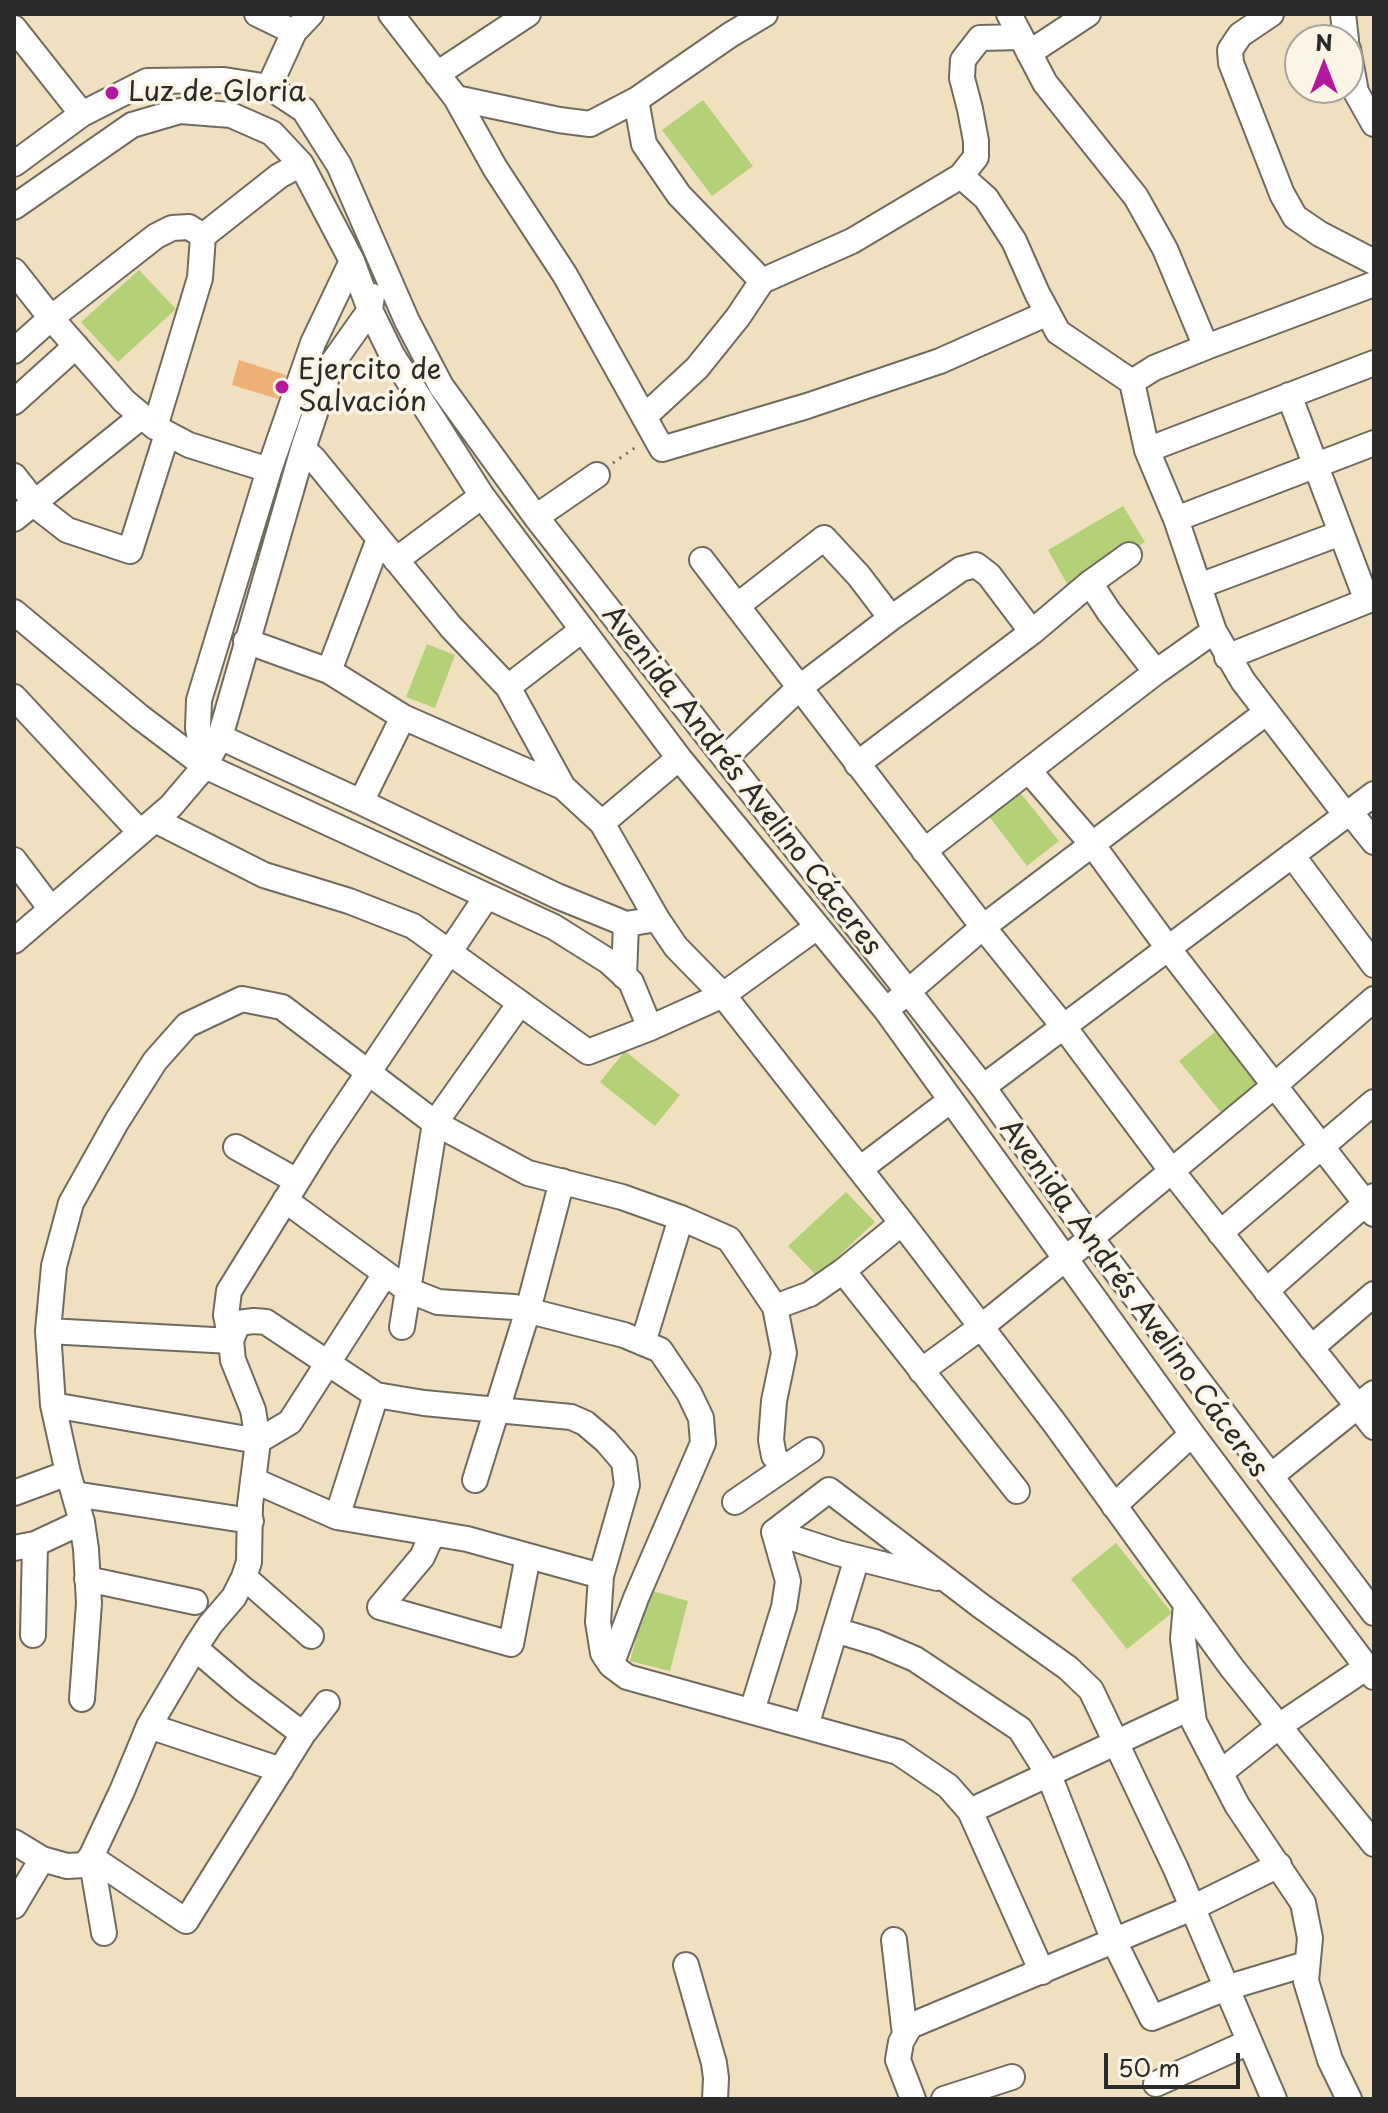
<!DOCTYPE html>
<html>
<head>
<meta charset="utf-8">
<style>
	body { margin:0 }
	#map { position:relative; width:1388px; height:2113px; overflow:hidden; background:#f1e0bf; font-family:"Playpen Sans",sans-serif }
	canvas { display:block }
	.frame { position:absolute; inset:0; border:16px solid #2b2b2b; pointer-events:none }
	.north { position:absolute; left:1284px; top:24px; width:80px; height:80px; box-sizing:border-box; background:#fcf5e5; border:2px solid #a8a49b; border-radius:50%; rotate:0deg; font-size:22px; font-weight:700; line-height:32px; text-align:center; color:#2b2b2b }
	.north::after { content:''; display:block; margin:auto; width:28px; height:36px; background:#b5179e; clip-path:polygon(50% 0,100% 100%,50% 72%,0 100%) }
	.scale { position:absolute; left:1104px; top:2053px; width:136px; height:36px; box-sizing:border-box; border:4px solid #2b2b2b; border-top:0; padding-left:10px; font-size:24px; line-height:28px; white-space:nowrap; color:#2b2b2b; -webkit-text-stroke:6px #fcf5e5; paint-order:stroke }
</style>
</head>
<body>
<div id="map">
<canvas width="1388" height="2113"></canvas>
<div class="frame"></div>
<div class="north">N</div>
<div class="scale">50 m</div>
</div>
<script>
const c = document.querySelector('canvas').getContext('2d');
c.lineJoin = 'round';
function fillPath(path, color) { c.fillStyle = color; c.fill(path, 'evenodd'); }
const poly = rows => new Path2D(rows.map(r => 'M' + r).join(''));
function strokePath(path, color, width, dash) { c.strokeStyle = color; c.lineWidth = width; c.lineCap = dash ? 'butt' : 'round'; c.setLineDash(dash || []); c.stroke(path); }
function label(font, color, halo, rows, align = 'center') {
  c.font = font + ' "Playpen Sans",sans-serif'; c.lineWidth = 7; c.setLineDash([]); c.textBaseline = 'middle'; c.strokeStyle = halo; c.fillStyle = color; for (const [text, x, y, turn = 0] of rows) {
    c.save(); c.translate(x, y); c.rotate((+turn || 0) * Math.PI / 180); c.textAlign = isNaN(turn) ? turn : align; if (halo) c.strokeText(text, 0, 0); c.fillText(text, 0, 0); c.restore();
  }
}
fillPath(poly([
	[703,100,753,166,712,196,662,130],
	[139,270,176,309,118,362,81,322],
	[1123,506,1145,542,1069,587,1048,550],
	[427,644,455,655,435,708,406,697],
	[1019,791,1059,841,1027,866,988,815],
	[1215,1032,1260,1087,1224,1116,1179,1061],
	[625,1051,680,1095,655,1126,600,1082],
	[846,1192,875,1222,817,1276,788,1246],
	[1116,1543,1172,1613,1127,1649,1071,1579],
	[649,1590,688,1601,670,1671,630,1661]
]), '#b5d177');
fillPath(poly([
	[239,360,286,375,278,399,232,385]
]), '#edb177');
const minor = poly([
	[257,14,294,32],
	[391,14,456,98,495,168,565,275,662,449,807,406,940,361,1048,313],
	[1009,14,1045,83,1136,197,1165,249,1206,347],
	[1271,14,1240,35,1230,50,1231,63,1282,194,1295,217,1320,234,1374,262],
	[1343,14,1346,40],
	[14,28,82,114],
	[1348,49,1356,92,1374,124],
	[1029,53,1088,14],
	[437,74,528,14],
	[269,87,294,32,311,14],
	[456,98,559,120,590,124,636,100,730,35,765,14],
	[636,100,644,144,679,195,762,281],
	[14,164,82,114,147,81,224,80,269,87,304,110,339,165,407,321,441,386,536,517,983,1087,1091,1238,1374,1613],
	[961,176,986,198,1014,241,1037,293,1058,332,1132,382,1147,450,1176,519,1214,631,1243,681,1346,815],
	[14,207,132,125,180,111,231,115,272,133,301,164,352,261,370,310,392,355,482,496,679,758,886,1010,1192,1434,1374,1677],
	[14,271,51,318,124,401,155,427,189,445,269,470],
	[14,351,51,318,156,236,172,228,189,227,203,236],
	[1132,382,1154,368,1206,347,1374,284],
	[1289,395,1367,601],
	[14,402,76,346],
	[644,417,697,368,738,317,762,281,852,241,961,176,976,157,976,141,970,109,962,78,963,60,980,38,1021,37],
	[155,427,200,278,203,236,279,176,301,164],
	[303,449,314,459,451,627,508,687,563,787,602,823,657,919,676,947,723,995,902,1223,1056,1425,1232,1668,1374,1844],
	[1147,450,1374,363],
	[14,476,40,509,67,530,130,551,167,434],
	[536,517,597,475],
	[14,519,142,416],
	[1176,519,1374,443],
	[396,560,482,496],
	[702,560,983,927,1064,1027,1171,1170,1374,1427],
	[1090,583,1109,612,1156,672],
	[1199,586,1341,533],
	[737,606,824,538,859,576,891,618],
	[14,612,140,717,205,766,554,927,608,961,631,982,650,1028],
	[246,641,329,671,403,717,563,787],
	[1227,657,1374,598],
	[329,671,379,539],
	[508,687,582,630],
	[14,697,140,832],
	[220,737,361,802,557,896,626,924,657,919],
	[725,758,799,688,891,618,961,569,976,565,989,575,1032,632],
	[857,764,1032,632,1090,583,1129,555],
	[205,766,198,728,199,700,269,470,313,343,352,261],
	[1029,771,1092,844,1168,948,1374,1214],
	[361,802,403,717],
	[1350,812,1374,842],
	[155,820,264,875,349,901,413,926,588,1052,650,1028,723,995,817,927],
	[602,823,679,758],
	[924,851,1156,672,1214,631],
	[1292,855,1374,965],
	[14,860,51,909],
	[14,941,171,806,205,766,220,737,303,449,331,365,370,310,372,296],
	[624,976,626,924],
	[897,1001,983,927,1267,712],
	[983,1087,1374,794],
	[236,1147,297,1181],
	[860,1169,951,1100],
	[285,1200,408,1290,438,1302,514,1307,624,1335,660,1350,689,1393,701,1418,703,1443,636,1598,611,1665],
	[1220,1233,1374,1102],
	[843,1271,1017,1491],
	[1266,1291,1374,1196],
	[775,1307,784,1353,774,1401,771,1440,774,1456,783,1467],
	[402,1327,435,1123,520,1003],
	[48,1331,231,1341,226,1315,229,1291,321,1143,487,896],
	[643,1343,681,1218],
	[1311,1348,1374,1294],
	[921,1371,981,1327,1091,1238,1275,1085,1374,999],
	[53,1405,258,1441,290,1422,385,1274],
	[1271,1476,1374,1393],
	[253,1480,337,1517,467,1539,601,1576],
	[475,1480,528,1310,562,1181],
	[14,1493,68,1473],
	[74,1494,251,1521],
	[735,1502,811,1450],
	[1114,1506,1192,1434],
	[337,1517,376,1395],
	[774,1532,829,1490,981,1606,1068,1668,1091,1690,1176,1869,1274,2099],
	[774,1532,838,1553,937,1578],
	[433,1533,422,1557,380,1607,511,1644,528,1556],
	[14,1548,35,1544,82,1522],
	[244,1577,311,1636],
	[87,1579,195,1602],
	[1186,1604,1183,1639,1194,1722,1237,1805,1303,1903,1310,1938,1306,1981,1330,2060,1349,2099],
	[835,1630,875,1642,915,1659,1020,1729,1049,1775,1114,1941,1152,2018,1226,1988,1306,1964],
	[33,1635,35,1544],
	[195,1648,243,1689,303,1734],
	[82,1699,89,1603,86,1549,82,1522,68,1473,53,1405,48,1331,54,1266,71,1203,117,1121,155,1061,187,1025,242,999,282,1007,435,1123,528,1173,622,1197,681,1218,729,1239,775,1307,810,1294,843,1271,902,1223],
	[752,1711,784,1607,788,1581,774,1532],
	[149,1726,281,1770],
	[806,1726,857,1558],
	[1220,1773,1279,1726,1367,1667],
	[970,1811,1192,1707],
	[14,1842,42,1859,67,1866,84,1865,91,1857,122,1791,149,1726,195,1648,210,1625,234,1597,244,1577,249,1562,250,1505,258,1441,253,1410,233,1360,231,1341,238,1323,254,1321,266,1322,376,1395,424,1403,571,1417,585,1423,606,1441,624,1462,627,1485,601,1576,598,1622,603,1653,611,1665,627,1677,898,1752,948,1786,970,1811,1042,1972],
	[91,1857,186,1921,303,1734,327,1703],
	[91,1857,104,1933],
	[14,1906,42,1859],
	[894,1940,905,2035],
	[686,1965,714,2063,716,2078,715,2099],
	[1156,2084,1249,2042],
	[913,2099,898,2060,901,2042,910,2026,1192,1908,1279,1865],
	[944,2099,1012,2077]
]);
strokePath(minor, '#706a5f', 28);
strokePath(poly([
	[613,463,636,447]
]), '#706a5f', 3, [2, 6]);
strokePath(minor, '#fff', 24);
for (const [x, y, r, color] of [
	[112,93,8,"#b5179e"],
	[282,387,8,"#b5179e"]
]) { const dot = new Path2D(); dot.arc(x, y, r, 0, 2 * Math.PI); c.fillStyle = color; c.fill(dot); strokePath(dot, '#fcf5e5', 3); }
label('28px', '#2b2b2b', '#fcf5e5', [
	["Luz de Gloria",128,93],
	["Ejercito de",298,371],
	["Salvación",298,403]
], 'left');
label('28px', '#2b2b2b', '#fcf5e5', [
	["Avenida Andrés Avelino Cáceres",741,781,52],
	["Avenida Andrés Avelino Cáceres",1133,1299,54]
]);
</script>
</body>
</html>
